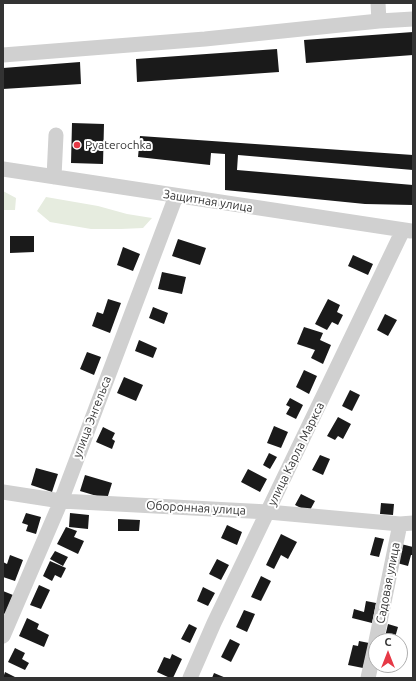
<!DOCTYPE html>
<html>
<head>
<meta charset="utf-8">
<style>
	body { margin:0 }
	#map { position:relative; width:416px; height:681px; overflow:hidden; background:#fff; font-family:Ubuntu,sans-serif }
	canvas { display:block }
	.frame { position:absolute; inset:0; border:4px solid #333; pointer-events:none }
	.north { position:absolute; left:368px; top:633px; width:40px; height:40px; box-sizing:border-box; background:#fff; border:1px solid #adadad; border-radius:50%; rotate:0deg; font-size:11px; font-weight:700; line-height:16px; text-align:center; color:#333 }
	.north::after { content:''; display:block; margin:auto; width:14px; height:18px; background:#e63946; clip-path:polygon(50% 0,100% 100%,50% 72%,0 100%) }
</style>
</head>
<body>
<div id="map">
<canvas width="416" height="681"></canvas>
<div class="frame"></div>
<div class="north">С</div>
</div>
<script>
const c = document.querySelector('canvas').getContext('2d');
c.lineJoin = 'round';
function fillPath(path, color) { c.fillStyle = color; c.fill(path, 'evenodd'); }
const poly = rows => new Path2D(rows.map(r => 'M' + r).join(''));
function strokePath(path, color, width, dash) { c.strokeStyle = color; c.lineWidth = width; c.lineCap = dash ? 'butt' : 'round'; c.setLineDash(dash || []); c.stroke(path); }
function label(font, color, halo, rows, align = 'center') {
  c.font = font + ' Ubuntu,sans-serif'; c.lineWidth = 4; c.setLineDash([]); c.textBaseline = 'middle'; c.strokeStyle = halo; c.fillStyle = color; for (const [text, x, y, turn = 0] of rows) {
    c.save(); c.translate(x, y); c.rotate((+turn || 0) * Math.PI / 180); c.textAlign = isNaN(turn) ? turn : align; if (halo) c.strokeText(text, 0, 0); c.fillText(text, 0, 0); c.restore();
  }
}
fillPath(poly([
	[3,191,16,198,15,210,3,210],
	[46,197,98,206,127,214,152,218,143,228,121,229,91,229,50,222,37,211]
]), '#e6ecdf');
fillPath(poly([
	[413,32,413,55,306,63,304,40],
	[277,49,279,72,137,82,136,59],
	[80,62,81,84,3,89,3,68],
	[72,123,104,124,103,164,71,163],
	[140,136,413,155,413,170,238,155,237,170,413,185,413,205,365,204,225,190,225,154,211,153,210,165,138,157],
	[10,236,34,236,34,252,10,253],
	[178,239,206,248,200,265,172,256],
	[123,247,140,254,133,271,117,265],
	[353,255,373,264,368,275,348,266],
	[162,272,186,277,182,294,158,289],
	[108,299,121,303,110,333,92,326,97,312,103,314],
	[328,299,340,305,337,312,343,315,338,325,332,322,327,330,315,324],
	[153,307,168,313,164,324,149,318],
	[385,314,397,320,388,336,377,330],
	[304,327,323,333,320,340,331,345,323,364,311,358,315,350,297,344],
	[139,340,157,348,153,358,135,351],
	[87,352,101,357,94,375,80,369],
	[304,370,317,376,309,394,296,387],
	[124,377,143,385,136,401,117,393],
	[350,390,360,395,352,411,342,406],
	[290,398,303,405,296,419,286,414,290,407,286,405],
	[338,417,351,424,343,439,338,436,335,440,327,436],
	[274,426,288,432,281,448,267,443],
	[103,427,115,433,112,439,115,441,112,449,96,442],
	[269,453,277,457,270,469,263,465],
	[320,455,330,459,323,475,312,470],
	[36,468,58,474,52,492,31,485],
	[248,469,267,479,260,492,241,482],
	[85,475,112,483,107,499,80,491],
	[301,494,315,501,309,512,295,505],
	[381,503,394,504,393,515,380,514],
	[26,513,41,517,36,534,26,531,28,525,22,523],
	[70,513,89,515,88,529,69,527],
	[118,519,140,520,139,531,118,531],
	[227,525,242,532,237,545,221,538],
	[66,527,77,531,74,537,84,541,78,554,57,544],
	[281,534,297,542,288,559,281,555,274,569,266,565],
	[375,537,384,539,379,557,370,555],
	[401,544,413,547,413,555,411,555,408,566,397,563],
	[55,551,68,557,63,566,50,559],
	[10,555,23,560,15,581,3,577,3,562,7,564],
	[217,559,229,565,221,580,209,574],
	[50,561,66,568,61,578,55,575,52,581,43,576],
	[261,576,271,581,261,601,251,597],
	[39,585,50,590,41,609,30,605],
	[203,587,215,593,208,606,197,601],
	[3,591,13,595,5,614,3,613],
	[366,601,376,603,372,623,352,618,354,609,364,612],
	[244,610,255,614,247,632,236,627],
	[27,618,39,624,37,629,49,635,44,647,19,636],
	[189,624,197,628,190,643,181,639],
	[388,624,398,627,394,641,384,641],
	[230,639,240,644,231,662,221,657],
	[359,641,369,643,363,668,348,665,353,645,358,646],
	[15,648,25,653,22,659,29,663,25,670,8,662],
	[172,654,182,659,173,678,170,678,157,672,164,657,170,659],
	[5,672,15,677,15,678,3,678],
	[214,673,226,678,212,678]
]), '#1a1a1a');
strokePath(poly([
	[378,3,379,21],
	[3,55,205,39,379,21,413,19],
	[3,169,411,231],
	[54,177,56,135],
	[3,492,61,501,268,512,400,524,413,523],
	[3,636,61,501,176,196],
	[376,641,400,524],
	[190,678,214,623,403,230],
	[368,678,376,642]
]), '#d0d0d0', 15);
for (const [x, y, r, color] of [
	[77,145,4,"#e63946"]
]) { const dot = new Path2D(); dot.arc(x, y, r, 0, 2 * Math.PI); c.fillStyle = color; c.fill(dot); strokePath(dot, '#fff', 1.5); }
label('12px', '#333', '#fff', [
	["Pyaterochka",85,145]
], 'left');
label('12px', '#333', '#fff', [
	["Защитная улица",208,201,9],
	["улица Энгельса",92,417,-69],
	["улица Карла Маркса",296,454,-64],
	["Оборонная улица",196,508,3],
	["Садовая улица",388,583,-79]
]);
</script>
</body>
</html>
